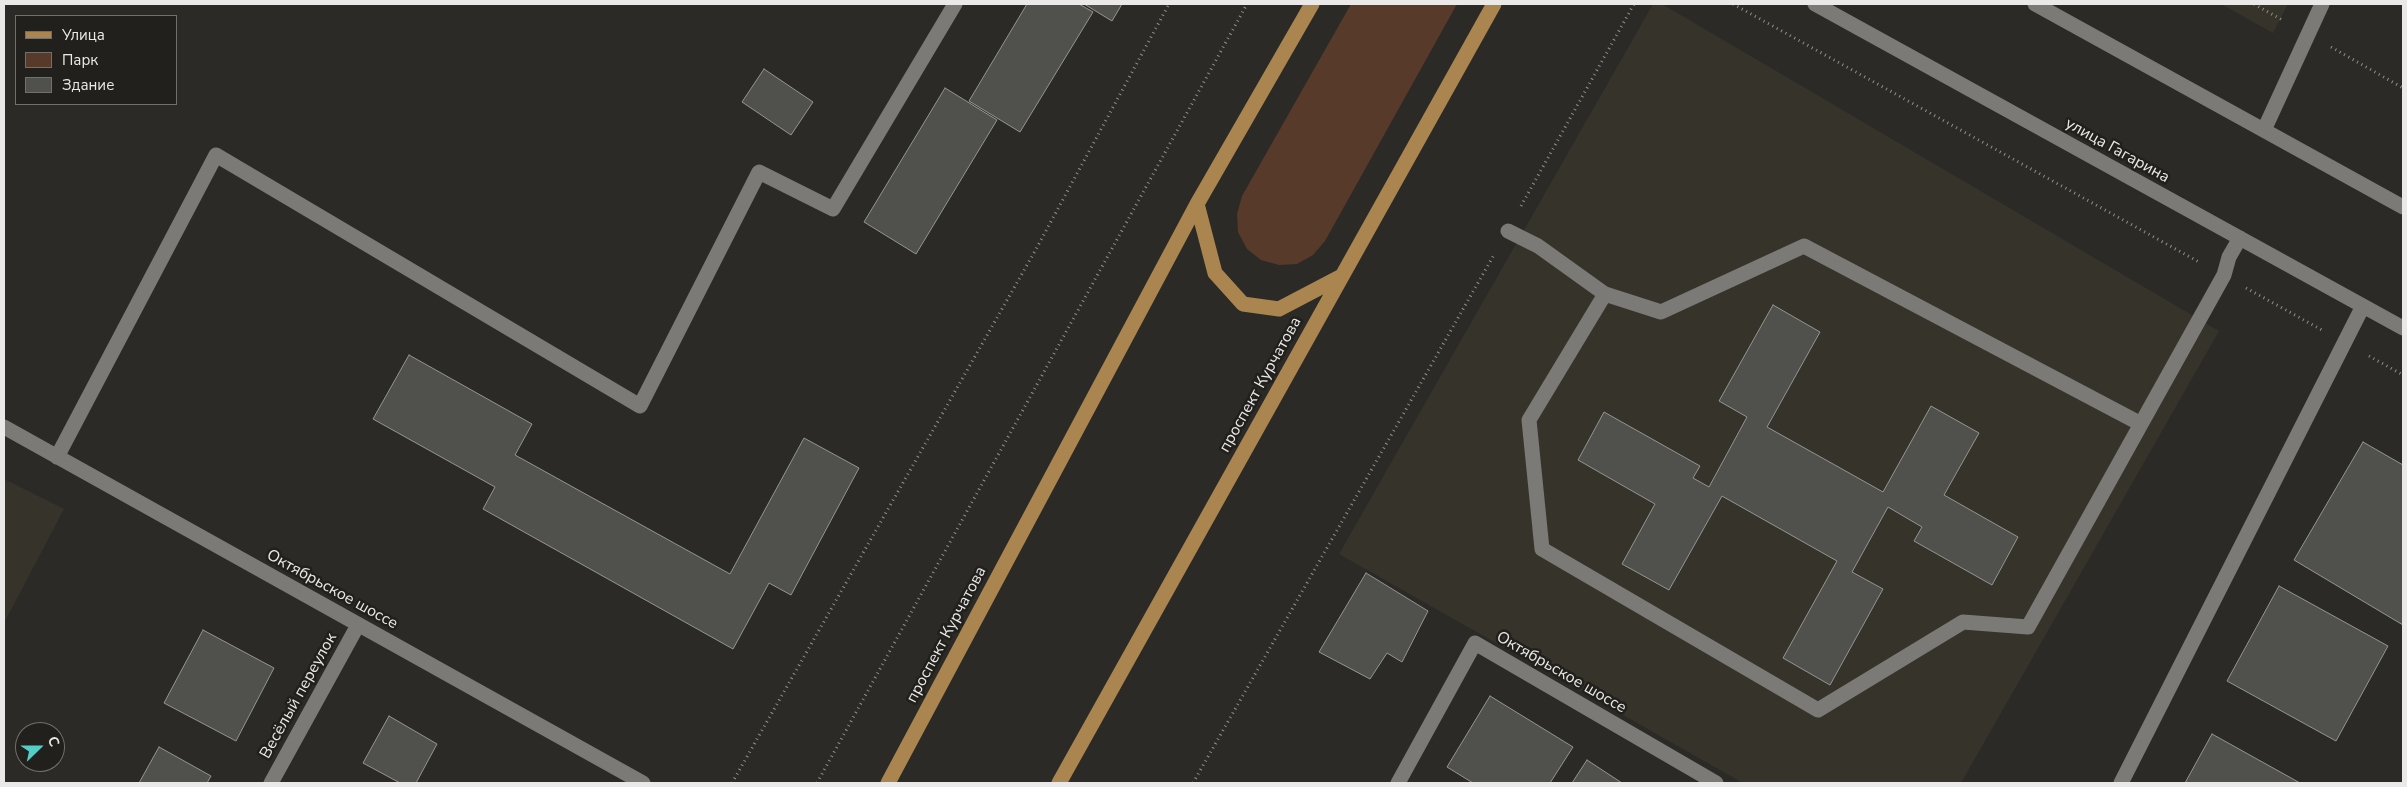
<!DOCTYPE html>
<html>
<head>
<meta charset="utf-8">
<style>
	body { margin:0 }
	#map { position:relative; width:2407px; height:787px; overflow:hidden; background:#2b2a26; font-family:"Nunito Sans",sans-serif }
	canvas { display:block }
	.frame { position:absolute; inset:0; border:5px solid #eae9e7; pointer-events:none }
	.legend { position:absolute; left:15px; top:15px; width:162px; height:90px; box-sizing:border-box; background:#21201c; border:1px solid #71706d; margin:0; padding:6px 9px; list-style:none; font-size:15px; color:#eae9e7 }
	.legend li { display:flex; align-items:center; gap:10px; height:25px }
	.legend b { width:25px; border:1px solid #71706d }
	.north { position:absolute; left:15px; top:722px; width:50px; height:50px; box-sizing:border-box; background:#21201c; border:1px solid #71706d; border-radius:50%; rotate:68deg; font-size:14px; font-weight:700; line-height:20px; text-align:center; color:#eae9e7 }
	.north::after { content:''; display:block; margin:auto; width:18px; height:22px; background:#54cdc8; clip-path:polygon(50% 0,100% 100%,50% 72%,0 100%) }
</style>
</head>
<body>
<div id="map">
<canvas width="2407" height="787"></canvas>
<div class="frame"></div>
<ul class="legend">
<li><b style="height:6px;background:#ab8550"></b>Улица</li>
<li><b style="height:14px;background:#573a29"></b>Парк</li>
<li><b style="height:14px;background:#50504c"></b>Здание</li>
</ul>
<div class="north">С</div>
</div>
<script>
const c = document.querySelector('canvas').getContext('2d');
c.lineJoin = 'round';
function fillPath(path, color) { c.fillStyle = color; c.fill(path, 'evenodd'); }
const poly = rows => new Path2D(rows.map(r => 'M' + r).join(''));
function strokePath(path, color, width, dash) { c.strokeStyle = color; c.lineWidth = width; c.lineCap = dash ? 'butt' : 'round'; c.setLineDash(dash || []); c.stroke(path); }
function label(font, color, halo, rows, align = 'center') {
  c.font = font + ' "Nunito Sans",sans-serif'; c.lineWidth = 5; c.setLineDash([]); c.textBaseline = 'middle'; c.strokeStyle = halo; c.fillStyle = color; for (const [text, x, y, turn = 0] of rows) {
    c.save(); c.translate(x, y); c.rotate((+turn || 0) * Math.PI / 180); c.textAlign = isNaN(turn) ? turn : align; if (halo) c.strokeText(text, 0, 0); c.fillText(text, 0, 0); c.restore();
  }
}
fillPath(poly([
	[1653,4,1662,4,2219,331,1961,783,1743,783,1339,554],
	[2221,4,2288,4,2273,33],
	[4,479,64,509,4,623]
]), '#36332a');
fillPath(poly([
	[1351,4,1457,4,1325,241,1313,255,1297,264,1279,265,1261,260,1247,249,1238,232,1237,214,1242,196]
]), '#573a29');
const building = poly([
	[1027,4,1079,4,1093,12,1020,132,969,101,1027,4],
	[1084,4,1122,4,1112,21,1084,4],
	[764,69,813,102,791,135,742,102,764,69],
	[945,88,997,120,916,254,864,222,945,88],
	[1773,305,1820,332,1767,427,1883,492,1931,406,1979,433,1944,495,2018,537,1992,585,1914,541,1922,527,1888,507,1852,572,1883,589,1830,685,1783,658,1837,561,1722,496,1669,590,1622,564,1655,504,1578,460,1604,412,1700,466,1693,478,1709,487,1747,417,1719,401,1773,305],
	[409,355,532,424,515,455,730,574,804,438,859,468,791,595,769,583,733,649,483,509,495,487,373,419,409,355],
	[2363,442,2403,465,2403,625,2294,560,2363,442],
	[1366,573,1428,611,1402,662,1387,653,1370,679,1319,652,1366,573],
	[2279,586,2388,646,2336,741,2227,681,2279,586],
	[203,630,274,668,236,741,164,703,203,630],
	[1490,696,1573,747,1550,783,1473,783,1447,767,1490,696],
	[389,716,437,744,416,783,400,783,363,763,389,716],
	[2212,734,2300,783,2185,783,2212,734],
	[159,747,211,776,207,783,139,783,159,747],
	[1587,760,1622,783,1572,783,1587,760]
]);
fillPath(building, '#50504c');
strokePath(building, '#959691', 1);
strokePath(poly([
	[1733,4,2199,262],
	[2254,4,2284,21],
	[2331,47,2403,88],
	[1521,206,1634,4],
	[2246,288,2322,330],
	[2369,356,2403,375],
	[732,783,1035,251,1169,4],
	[817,783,1247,4],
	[1193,783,1495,253]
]), '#91908d', 3, [1, 4]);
strokePath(poly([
	[1815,4,2403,328],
	[2035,4,2403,207],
	[2264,130,2322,4],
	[1508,231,1538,246,1605,294,1529,420,1542,549,1818,710,1963,622,2028,627,2224,275,2229,257,2240,238],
	[1605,294,1661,312,1804,246,2141,424],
	[4,427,643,783],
	[57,457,216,155,640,406,759,172,833,209,955,4],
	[271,783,358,625],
	[1398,783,1475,643,1716,783],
	[2121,783,2363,306]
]), '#7c7a76', 15);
strokePath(poly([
	[1197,204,1215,273,1243,304,1279,309,1342,276],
	[888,783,1197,204,1312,4],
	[1059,783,1494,4]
]), '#ab8550', 15);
label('16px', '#eae9e7', '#21201c', [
	["улица Гагарина",2117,151,29],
	["проспект Курчатова",1261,385,-61],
	["Октябрьское шоссе",332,590,29],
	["проспект Курчатова",947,635,-62],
	["Октябрьское шоссе",1561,673,30],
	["Весёлый переулок",299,696,-61]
]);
</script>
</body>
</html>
